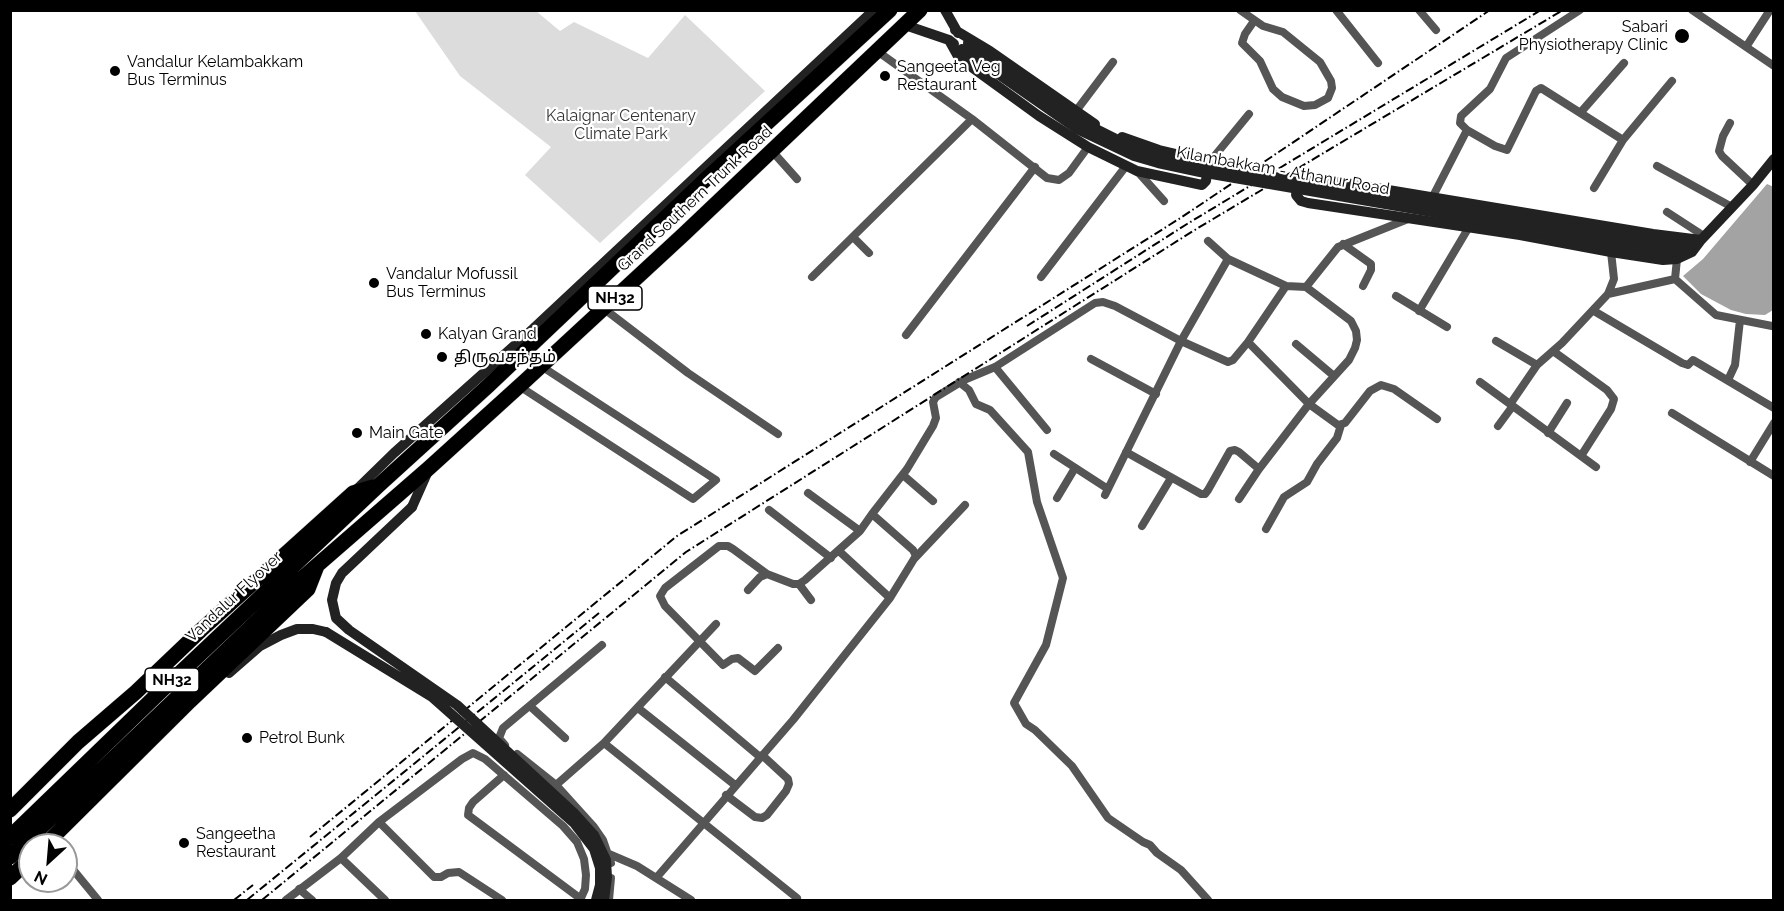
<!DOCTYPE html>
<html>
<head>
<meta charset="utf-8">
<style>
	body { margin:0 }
	#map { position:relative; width:1784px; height:911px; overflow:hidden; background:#fff; font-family:Raleway,sans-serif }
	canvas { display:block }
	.frame { position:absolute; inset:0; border:12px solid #000; pointer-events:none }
	.north { position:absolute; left:18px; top:833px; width:60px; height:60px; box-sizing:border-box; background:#fff; border:2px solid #999; border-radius:50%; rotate:206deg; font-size:16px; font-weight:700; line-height:24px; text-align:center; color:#000 }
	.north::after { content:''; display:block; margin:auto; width:21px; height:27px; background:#000; clip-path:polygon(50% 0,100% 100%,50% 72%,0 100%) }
</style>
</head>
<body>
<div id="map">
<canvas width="1784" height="911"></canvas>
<div class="frame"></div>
<div class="north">N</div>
</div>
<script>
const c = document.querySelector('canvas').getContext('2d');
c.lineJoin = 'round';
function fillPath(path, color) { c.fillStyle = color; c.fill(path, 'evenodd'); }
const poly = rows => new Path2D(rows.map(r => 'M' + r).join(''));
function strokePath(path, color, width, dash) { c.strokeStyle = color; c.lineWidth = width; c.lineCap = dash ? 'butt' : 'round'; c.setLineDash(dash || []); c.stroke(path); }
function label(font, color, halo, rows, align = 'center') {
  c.font = font + ' Raleway,"Noto Sans Tamil",sans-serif'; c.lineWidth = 4.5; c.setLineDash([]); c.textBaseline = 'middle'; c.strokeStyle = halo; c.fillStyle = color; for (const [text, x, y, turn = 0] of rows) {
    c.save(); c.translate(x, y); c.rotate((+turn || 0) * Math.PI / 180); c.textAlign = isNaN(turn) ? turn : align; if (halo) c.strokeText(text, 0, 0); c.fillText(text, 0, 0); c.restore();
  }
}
fillPath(poly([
	[415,11,536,11,560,31,574,22,648,58,685,15,765,91,600,243,525,175,551,147,460,76]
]), '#dcdcdc');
fillPath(poly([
	[1767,184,1774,187,1773,310,1765,315,1746,314,1731,310,1701,294,1683,276,1703,259]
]), '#a3a3a3');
const highway = poly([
	[10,810,78,742,136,692,201,630,353,493,373,487],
	[10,837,162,690,379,485,488,386,705,180,890,10],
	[45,845,190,701,308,589,317,566],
	[10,857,298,582,429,468,526,380,684,234,920,10],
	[10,878,30,859]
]);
strokePath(highway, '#dbdbdb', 16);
strokePath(poly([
	[1240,10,1263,26,1283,32,1320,62,1331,81,1332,88,1328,98,1315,105,1304,106,1282,97,1273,89,1260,61,1242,43,1245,34,1254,21],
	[1336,10,1378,63],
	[1419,10,1436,30],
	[1692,10,1774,66],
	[1746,47,1770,10],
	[877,51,972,119,1047,178,1059,180,1069,173,1088,147],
	[1076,111,1113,62],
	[1581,112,1624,63],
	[1730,123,1723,136,1719,151,1722,156,1753,185],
	[1467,130,1495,146,1507,150,1536,91,1541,88,1623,140],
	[772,151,797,179],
	[1208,164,1249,114],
	[1657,166,1732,207],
	[1138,172,1164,201],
	[1594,188,1623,140,1672,81],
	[1431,200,1467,130,1460,123,1461,116,1490,89,1506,58,1580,10],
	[1667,212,1704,236],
	[853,237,869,253],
	[1208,241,1228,259,1286,286,1306,287,1338,247,1408,219],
	[1343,244,1371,264,1371,270,1363,286],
	[1677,259,1675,279,1716,315,1772,326],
	[812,277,972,119],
	[1041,277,1126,166],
	[1608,294,1675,279],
	[1396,296,1447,327],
	[603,308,688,373,778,434],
	[1419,311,1469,227],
	[1594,311,1682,363,1688,365,1693,360,1774,408],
	[906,335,1035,167],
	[1496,341,1537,365],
	[1248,342,1309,404,1338,425,1345,423,1370,391,1381,385,1394,389,1437,419],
	[1296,344,1334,376],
	[1553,351,1607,390,1614,399,1611,409,1581,456],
	[1091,359,1156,394],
	[995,367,1047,430],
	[1728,380,1735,365,1740,320],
	[959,382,969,390,976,404,990,410,1028,452,1037,502,1063,578,1046,645,1014,703,1026,724,1035,730,1072,766,1108,818,1143,842,1150,845,1157,853,1181,870,1208,900],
	[1480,382,1596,467],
	[519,386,693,499,716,480,541,366],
	[1511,403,1537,365,1562,343,1608,294,1614,279,1611,252],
	[1672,413,1774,476],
	[1498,426,1512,407],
	[1548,433,1567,403],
	[1126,452,1201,494,1205,494,1208,490,1230,451,1235,450,1239,452,1259,469],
	[1054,454,1108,489],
	[1750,462,1774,423],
	[903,475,933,501],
	[808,493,860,531],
	[1105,495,1181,341,1228,259],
	[1057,498,1075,468],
	[1239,499,1259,469,1309,404,1349,360,1355,348,1357,340,1356,331,1351,321,1306,287],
	[769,510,831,558],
	[1142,526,1171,478],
	[1266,529,1284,497,1307,482,1317,464,1337,438,1341,425],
	[839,551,890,598],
	[914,559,965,505],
	[767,574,733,549,728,546,719,546,665,588,660,596,665,606,723,665,732,659,738,658,755,671,778,648],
	[799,584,811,600],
	[748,590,760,577,767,574,793,584,799,584,805,580,860,531,872,514],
	[665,677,760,757],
	[531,707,565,738],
	[638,708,735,785],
	[604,743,797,898],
	[505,745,499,738,503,728,602,645],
	[517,754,556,785,594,827,603,840,611,863],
	[504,775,473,802,469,808,468,815,581,899],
	[556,785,604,743,716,624],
	[726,795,755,817,762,818,767,815,786,791,789,784,788,779,762,755],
	[379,822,434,877,441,877,448,873,459,872,502,900],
	[609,854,637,866,691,900],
	[341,858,385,900],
	[66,861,98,900],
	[657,877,793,720,890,598,914,559,916,556,913,550,872,514,907,469,933,426,936,418,933,402,936,397,964,380,995,367,1095,303,1103,302,1115,306,1181,341,1228,362,1233,360,1248,342,1286,286],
	[299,889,312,900],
	[286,900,341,858,379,822,462,759,473,753,485,759,563,826,577,842,584,859,586,875,585,889,580,900],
	[609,900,611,878]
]), '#555', 8);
strokePath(poly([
	[945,10,958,33],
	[905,25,949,40,954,44],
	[955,30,990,51,1095,124],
	[949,40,959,58,1039,116,1088,147,1137,171,1202,185,1206,181,1208,164,1202,160,1159,150,1122,137],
	[1311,179,1352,184,1653,234,1701,240,1692,252,1677,259,1663,260,1611,252,1520,235,1308,203,1301,201,1296,195,1297,189,1305,180,1311,179],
	[1694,243,1701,240,1753,185,1774,159],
	[355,491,394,453,533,329,874,10],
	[412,507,428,471],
	[229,673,260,646,281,635,297,629,313,629,326,632]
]), '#222', 10);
strokePath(highway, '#000', 15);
strokePath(poly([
	[1027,326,1187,224,1541,10],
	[310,837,677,536,1182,217,1490,10],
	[234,900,253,885],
	[247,900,599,613],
	[262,900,686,552,1193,231,1563,10]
]), '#000', 2, [9, 3, 1.5, 3]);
strokePath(poly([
	[968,43,1076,119,1132,147,1163,156,1185,162,1685,246],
	[962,49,1077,129,1134,156,1158,163,1200,172,1670,253,1689,246],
	[412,507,342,573,336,583,332,600,336,618,349,630,457,705,575,814,594,835,606,860,607,877,604,900],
	[326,632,432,697,574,823,594,849,600,868,600,885,596,900]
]), '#222', 10);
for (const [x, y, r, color] of [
	[1682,36,8,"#000"],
	[115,71,6,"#000"],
	[885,76,6,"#000"],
	[374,283,6,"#000"],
	[426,334,6,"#000"],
	[442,357,6,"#000"],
	[357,433,6,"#000"],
	[247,738,6,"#000"],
	[184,843,6,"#000"]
]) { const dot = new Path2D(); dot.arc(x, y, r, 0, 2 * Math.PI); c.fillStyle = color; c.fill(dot); strokePath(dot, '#fff', 2); }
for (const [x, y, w] of [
	[615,298,54],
	[172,680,54]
]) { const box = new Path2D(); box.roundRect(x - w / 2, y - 12, w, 24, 4.5); c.fillStyle = '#fff'; c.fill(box); strokePath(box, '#000', 1.5); }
label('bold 15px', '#000', null, [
	["NH32",615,298],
	["NH32",172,680]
]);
label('16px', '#000', '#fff', [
	["Sabari",1668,27,"right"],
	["Physiotherapy Clinic",1668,45,"right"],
	["Vandalur Kelambakkam",127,62],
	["Bus Terminus",127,80],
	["Sangeeta Veg",897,67],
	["Restaurant",897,85],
	["Vandalur Mofussil",386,274],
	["Bus Terminus",386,292],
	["Kalyan Grand",438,334],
	["திருவசந்தம்",454,357],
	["Main Gate",369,433],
	["Petrol Bunk",259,738],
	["Sangeetha",196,834],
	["Restaurant",196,852]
], 'left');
label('16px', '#333', '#fff', [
	["Kalaignar Centenary",621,116],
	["Climate Park",621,134]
]);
label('16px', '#000', '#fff', [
	["Kilambakkam - Athanur Road",1283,171,10],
	["Grand Southern Trunk Road",695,199,-43],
	["Vandalur Flyover",234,597,-43]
]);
</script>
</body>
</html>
